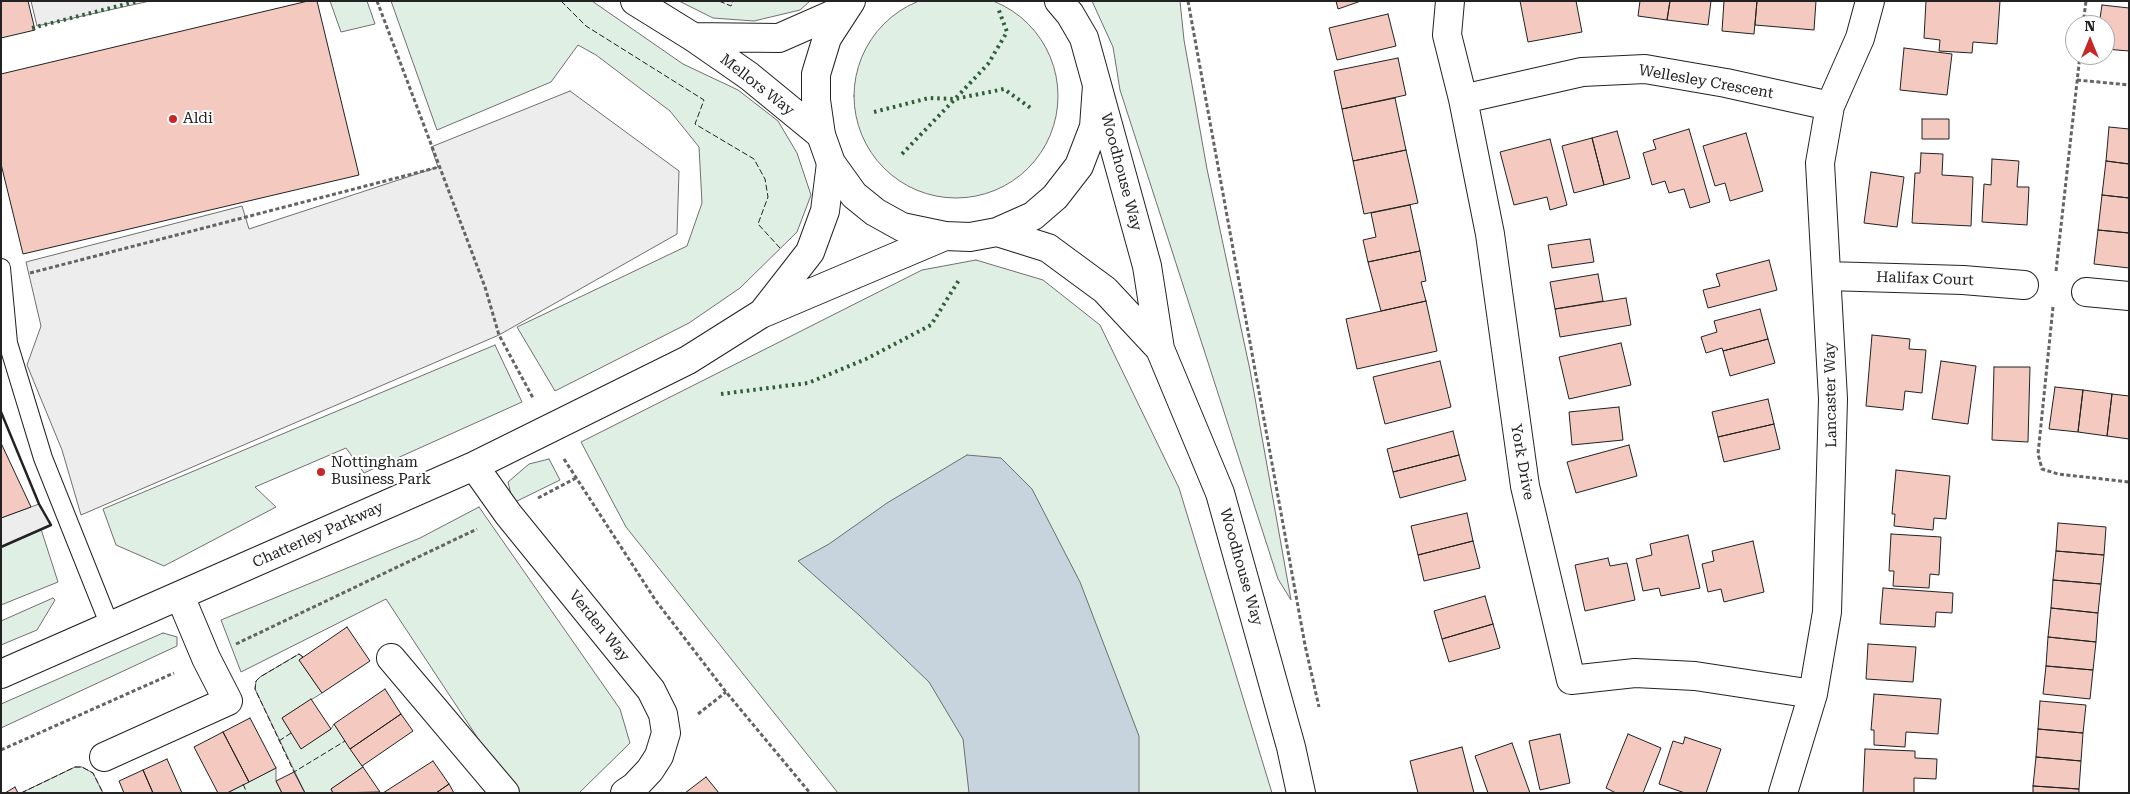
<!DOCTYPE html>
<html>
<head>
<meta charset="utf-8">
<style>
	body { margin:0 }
	#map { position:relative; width:2130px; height:794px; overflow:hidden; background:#fff; font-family:"Roboto Serif",serif }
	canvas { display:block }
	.frame { position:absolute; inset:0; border:2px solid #222; pointer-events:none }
	.north { position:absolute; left:2065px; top:15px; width:50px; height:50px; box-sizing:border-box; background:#fff; border:1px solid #a7a7a7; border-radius:50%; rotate:0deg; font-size:14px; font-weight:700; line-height:20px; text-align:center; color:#222 }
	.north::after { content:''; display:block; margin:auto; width:18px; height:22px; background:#c62828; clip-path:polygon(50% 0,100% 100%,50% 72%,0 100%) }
</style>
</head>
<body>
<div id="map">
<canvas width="2130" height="794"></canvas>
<div class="frame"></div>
<div class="north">N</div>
</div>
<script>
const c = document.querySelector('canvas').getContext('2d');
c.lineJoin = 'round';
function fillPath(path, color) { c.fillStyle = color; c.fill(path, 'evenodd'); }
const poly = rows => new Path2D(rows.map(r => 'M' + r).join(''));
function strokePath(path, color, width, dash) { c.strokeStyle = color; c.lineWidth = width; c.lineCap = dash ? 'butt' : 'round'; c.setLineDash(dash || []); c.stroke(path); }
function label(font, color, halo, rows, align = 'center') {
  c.font = font + ' "Roboto Serif",serif'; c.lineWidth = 4; c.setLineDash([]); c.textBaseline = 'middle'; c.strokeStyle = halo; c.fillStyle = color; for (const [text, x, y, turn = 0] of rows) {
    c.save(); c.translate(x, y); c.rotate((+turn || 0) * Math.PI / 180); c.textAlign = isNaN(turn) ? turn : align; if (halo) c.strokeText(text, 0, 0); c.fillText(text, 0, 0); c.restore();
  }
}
const green = poly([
	'854 96a102 102 0 1 1 204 0a102 102 0 1 1-204 0Z',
	[330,1,367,1,375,24,341,32,330,1],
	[391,1,592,1,683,64,738,90,778,121,797,153,811,195,797,232,740,288,689,323,555,391,517,327,687,246,702,203,699,147,670,111,596,55,578,45,551,82,437,130,391,1],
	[679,1,810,1,800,10,754,21,713,18,679,1],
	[1092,1,1180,1,1184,40,1207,169,1250,370,1291,600,1278,579,1120,90,1113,47,1092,1],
	[976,260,1043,280,1100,325,1179,488,1272,793,838,793,626,527,581,442,922,270,976,260],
	[495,345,522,402,364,473,346,448,255,487,276,507,164,566,116,545,103,509,495,345],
	[549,459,560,480,513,503,508,482,529,464,549,459],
	[479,507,620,709,630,743,579,793,514,793,386,599,241,672,221,620,420,538,479,507],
	[41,529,58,582,1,605,1,547,41,529],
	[53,598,55,600,37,630,1,645,1,621,53,598],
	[163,633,177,637,177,646,1,728,1,704,163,633],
	[299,654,303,657,299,660,322,693,282,718,301,748,331,729,334,724,363,767,331,789,333,793,305,793,255,689,256,681,260,677,299,654],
	[75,767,82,767,93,773,103,793,21,793,75,767],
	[276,768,276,781,282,793,227,793,276,768]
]);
fillPath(green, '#e0efe3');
strokePath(green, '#6f6f6f', 1);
const parking = poly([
	[31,1,150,1,37,26,31,1],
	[570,91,679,171,677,234,499,335,81,515,62,450,27,365,41,326,26,262,242,206,249,229,438,167,431,147,570,91],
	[39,504,51,525,1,547,1,518,39,504]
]);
fillPath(parking, '#ededed');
strokePath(parking, '#6f6f6f', 1);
const water = poly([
	[967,455,1001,458,1032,489,1080,582,1139,736,1139,793,969,793,963,739,929,682,860,616,798,561,829,544,887,503,967,455]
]);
fillPath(water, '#c7d3dd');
strokePath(water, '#6f6f6f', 1);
const building = poly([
	[1,1,28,1,35,30,1,38,1,1],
	[308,1,317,1,359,175,23,254,1,164,1,74,308,1],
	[1336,1,1361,1,1338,9,1336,1],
	[1520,1,1576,1,1582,32,1528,42,1520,1],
	[1640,1,1670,1,1667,20,1638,16,1640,1],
	[1670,1,1711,1,1708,25,1667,20,1670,1],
	[1724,1,1757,1,1754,34,1722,31,1724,1],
	[1757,1,1816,1,1814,30,1755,25,1757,1],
	[1926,1,2000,1,1997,44,1973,42,1972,53,1939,51,1940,40,1924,38,1926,1],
	[2102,5,2129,8,2129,51,2105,49,2105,25,2099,25,2102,5],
	[1388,14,1396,46,1337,60,1329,28,1388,14],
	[1904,48,1952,54,1947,95,1900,90,1904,48],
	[1398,58,1406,95,1342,109,1334,71,1398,58],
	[1395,98,1406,150,1353,161,1342,109,1395,98],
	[1922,119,1949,119,1949,139,1922,139,1922,119],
	[2109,127,2129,129,2129,164,2106,161,2109,127],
	[1689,129,1710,202,1690,208,1684,189,1669,193,1665,181,1652,185,1643,153,1656,149,1653,140,1689,129],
	[1617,131,1630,178,1604,185,1592,138,1617,131],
	[1746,133,1763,191,1730,201,1725,183,1715,186,1703,146,1746,133],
	[1592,138,1604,185,1574,193,1562,146,1592,138],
	[1550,139,1567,205,1550,210,1547,197,1514,205,1500,152,1550,139],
	[1406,150,1418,203,1364,214,1353,161,1406,150],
	[1921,153,1943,154,1942,175,1973,177,1971,226,1912,223,1915,173,1920,173,1921,153],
	[1992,159,2019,161,2017,187,2029,187,2027,225,1982,222,1984,184,1991,185,1992,159],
	[2106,161,2129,164,2129,198,2102,195,2106,161],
	[1871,172,1904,177,1897,227,1864,223,1871,172],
	[2102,195,2129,198,2129,233,2098,230,2102,195],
	[1410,205,1420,251,1368,262,1363,240,1376,237,1371,213,1410,205],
	[2098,230,2129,233,2129,268,2094,264,2098,230],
	[1590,239,1594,262,1552,268,1548,245,1590,239],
	[1420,251,1426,281,1421,282,1426,301,1381,311,1368,262,1420,251],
	[1769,260,1777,290,1708,308,1703,290,1720,286,1716,274,1769,260],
	[1598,274,1603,301,1555,309,1550,282,1598,274],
	[1626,298,1631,325,1560,337,1555,309,1626,298],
	[1426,301,1437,351,1357,369,1346,319,1426,301],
	[1760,309,1768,339,1723,351,1722,348,1706,353,1701,337,1717,332,1714,321,1760,309],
	[1872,335,1910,339,1909,349,1926,350,1922,393,1905,391,1903,410,1866,406,1872,335],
	[1768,339,1775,363,1730,376,1723,351,1768,339],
	[1621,343,1631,385,1569,399,1559,357,1621,343],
	[1440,361,1451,407,1385,424,1373,377,1440,361],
	[1941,361,1976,366,1968,424,1932,419,1941,361],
	[1994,367,2030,367,2028,442,1992,440,1994,367],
	[2055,387,2083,390,2078,432,2049,429,2055,387],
	[2083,390,2112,394,2107,436,2078,432,2083,390],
	[2112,394,2129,396,2129,439,2107,436,2112,394],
	[1768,399,1774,424,1718,437,1712,412,1768,399],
	[1619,407,1623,440,1572,445,1569,412,1619,407],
	[1774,424,1780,449,1724,462,1718,437,1774,424],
	[1453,431,1459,455,1393,472,1387,449,1453,431],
	[1,443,31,507,1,518,1,443],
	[1629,445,1637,476,1576,493,1567,462,1629,445],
	[1459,455,1466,480,1400,498,1393,472,1459,455],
	[1896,470,1950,476,1946,519,1934,518,1933,530,1894,526,1895,514,1892,514,1896,470],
	[1467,513,1473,541,1418,555,1411,526,1467,513],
	[2058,523,2106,527,2104,555,2056,551,2058,523],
	[1891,534,1941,537,1939,575,1930,574,1929,588,1893,586,1894,571,1889,571,1891,534],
	[1688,535,1700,588,1661,596,1659,588,1643,591,1636,559,1652,555,1650,544,1688,535],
	[1473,541,1480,568,1424,581,1418,555,1473,541],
	[1753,541,1764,592,1724,602,1721,589,1708,592,1702,564,1714,561,1712,551,1753,541],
	[2056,551,2104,555,2101,584,2053,580,2056,551],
	[1608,558,1610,566,1627,563,1635,600,1585,611,1575,565,1608,558],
	[2053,580,2101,584,2098,613,2051,608,2053,580],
	[1883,588,1953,593,1952,613,1936,612,1935,627,1880,624,1883,588],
	[1485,596,1493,624,1442,639,1434,611,1485,596],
	[2051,608,2098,613,2096,642,2048,637,2051,608],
	[1493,624,1500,648,1449,662,1442,639,1493,624],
	[347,627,370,661,322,693,299,660,347,627],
	[2048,637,2096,642,2093,670,2046,666,2048,637],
	[1868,644,1916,647,1913,682,1866,679,1868,644],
	[2046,666,2093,670,2090,699,2043,694,2046,666],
	[385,689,401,714,350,749,334,724,385,689],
	[1874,694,1941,699,1938,734,1906,732,1905,747,1874,745,1874,730,1871,730,1874,694],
	[311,699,331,729,301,749,282,718,311,699],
	[2040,701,2086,705,2083,733,2038,729,2040,701],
	[401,714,413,731,362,766,350,749,401,714],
	[250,718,276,768,249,782,223,732,250,718],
	[2038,729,2083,733,2081,761,2036,757,2038,729],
	[223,732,249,782,227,793,218,793,194,747,223,732],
	[1560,734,1570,783,1540,790,1529,741,1560,734],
	[1628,734,1661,748,1643,793,1616,793,1606,788,1628,734],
	[1685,737,1721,749,1706,793,1685,793,1659,784,1673,741,1683,744,1685,737],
	[1512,743,1530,793,1488,793,1475,756,1512,743],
	[1462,747,1474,793,1418,793,1410,761,1462,747],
	[1865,749,1915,751,1915,758,1937,759,1936,779,1914,778,1914,793,1863,793,1865,749],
	[2036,757,2081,761,2079,789,2033,786,2036,757],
	[167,759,182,793,153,793,143,770,167,759],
	[433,761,449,784,436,793,383,793,433,761],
	[363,767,380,792,333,793,331,789,363,767],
	[143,770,153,793,124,793,119,781,143,770],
	[294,772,305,793,282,793,276,781,294,772],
	[706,777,719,793,685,793,706,777],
	[449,784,454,793,436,793,449,784],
	[2033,786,2079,789,2079,793,2033,793,2033,786],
	[15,787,18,793,5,793,15,787]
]);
fillPath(building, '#f3c9c0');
strokePath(building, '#222', 1);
const service = poly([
	[1,268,8,343,43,458,110,626]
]);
const minor = poly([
	[635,1,693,37,749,76,821,135],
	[1450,1,1447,35,1463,99,1490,234,1525,486,1571,680,1635,673,1695,676,1813,694],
	[693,37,779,38,845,9],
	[1463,99,1582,72,1645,69,1726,83,1830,106],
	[1827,276,1963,280,2024,285],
	[2086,292,2129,296],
	[764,311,810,252,825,211,831,163],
	[474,466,508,514,651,690,663,714,666,733,659,756,650,770,634,787,625,793],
	[391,658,505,793],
	[1,674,474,466,688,360,761,314,945,236],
	[104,757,228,701,206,658,180,596],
	[1783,793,1813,694,1827,612,1833,399,1820,163,1830,106,1860,38,1870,1]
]);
const primary = poly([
	[851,1,827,38,816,74,816,100,821,135,831,163,854,195,875,212,902,227,945,236,970,237,997,232,1033,216,1055,197,1079,166,1094,127,1097,85,1084,38,1070,14,1059,1],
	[1097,85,1147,266,1160,349,1220,493,1291,747,1301,793],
	[997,232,1048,248,1105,290,1160,349]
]);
strokePath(service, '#222', 20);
strokePath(minor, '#222', 30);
strokePath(primary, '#222', 30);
strokePath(poly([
	[377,1,485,287,499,335,533,398],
	[1188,1,1305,645,1319,707],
	[2083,25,2086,1],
	[2077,80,2129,85],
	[2056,271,2080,55],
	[30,273,439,167],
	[2053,307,2038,454,2042,469,2058,474,2129,482],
	[564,459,656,601,726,692,810,793],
	[538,498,576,478],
	[236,644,477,529],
	[698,714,726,692],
	[1,750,174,673]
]), '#646464', 3, [4, 2.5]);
strokePath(service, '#fff', 18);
strokePath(minor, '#fff', 28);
strokePath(primary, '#fff', 28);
strokePath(poly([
	[32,28,138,1],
	[874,112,929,98,955,99,988,64,1007,32,998,8],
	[902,154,955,99,1004,89,1032,109],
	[721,394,808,383,866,359,931,325,959,280]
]), '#2f5e38', 4, [2.5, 4]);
strokePath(poly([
	[561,1,586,26,704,100,695,124,754,159,765,179,768,197,758,224,780,248],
	[719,1,731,6,733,1],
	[303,657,299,654,260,677,256,681,255,689,294,772,345,741],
	[279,741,291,733],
	[243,784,247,793],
	[21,793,75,767,82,767,93,773,103,793]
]), '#222', 1, [6, 2.5]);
strokePath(poly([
	[1,412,39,504,51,525,1,547]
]), '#222', 2.5);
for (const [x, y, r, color] of [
	[173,119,5,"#c62828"],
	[321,472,5,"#c62828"]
]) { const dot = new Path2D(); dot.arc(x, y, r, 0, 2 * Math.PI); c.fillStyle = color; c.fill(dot); strokePath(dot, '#fff', 2); }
label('15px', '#222', '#fff', [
	["Wellesley Crescent",1706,82,10],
	["Mellors Way",757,85,38],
	["Woodhouse Way",1121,172,75],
	["Halifax Court",1925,279,2],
	["Lancaster Way",1831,395,-91],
	["York Drive",1522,462,80],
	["Chatterley Parkway",318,535,-24],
	["Woodhouse Way",1241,567,74],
	["Verden Way",599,626,51]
]);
label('15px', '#222', '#fff', [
	["Aldi",183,119],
	["Nottingham",331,463],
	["Business Park",331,480]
], 'left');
</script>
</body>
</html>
